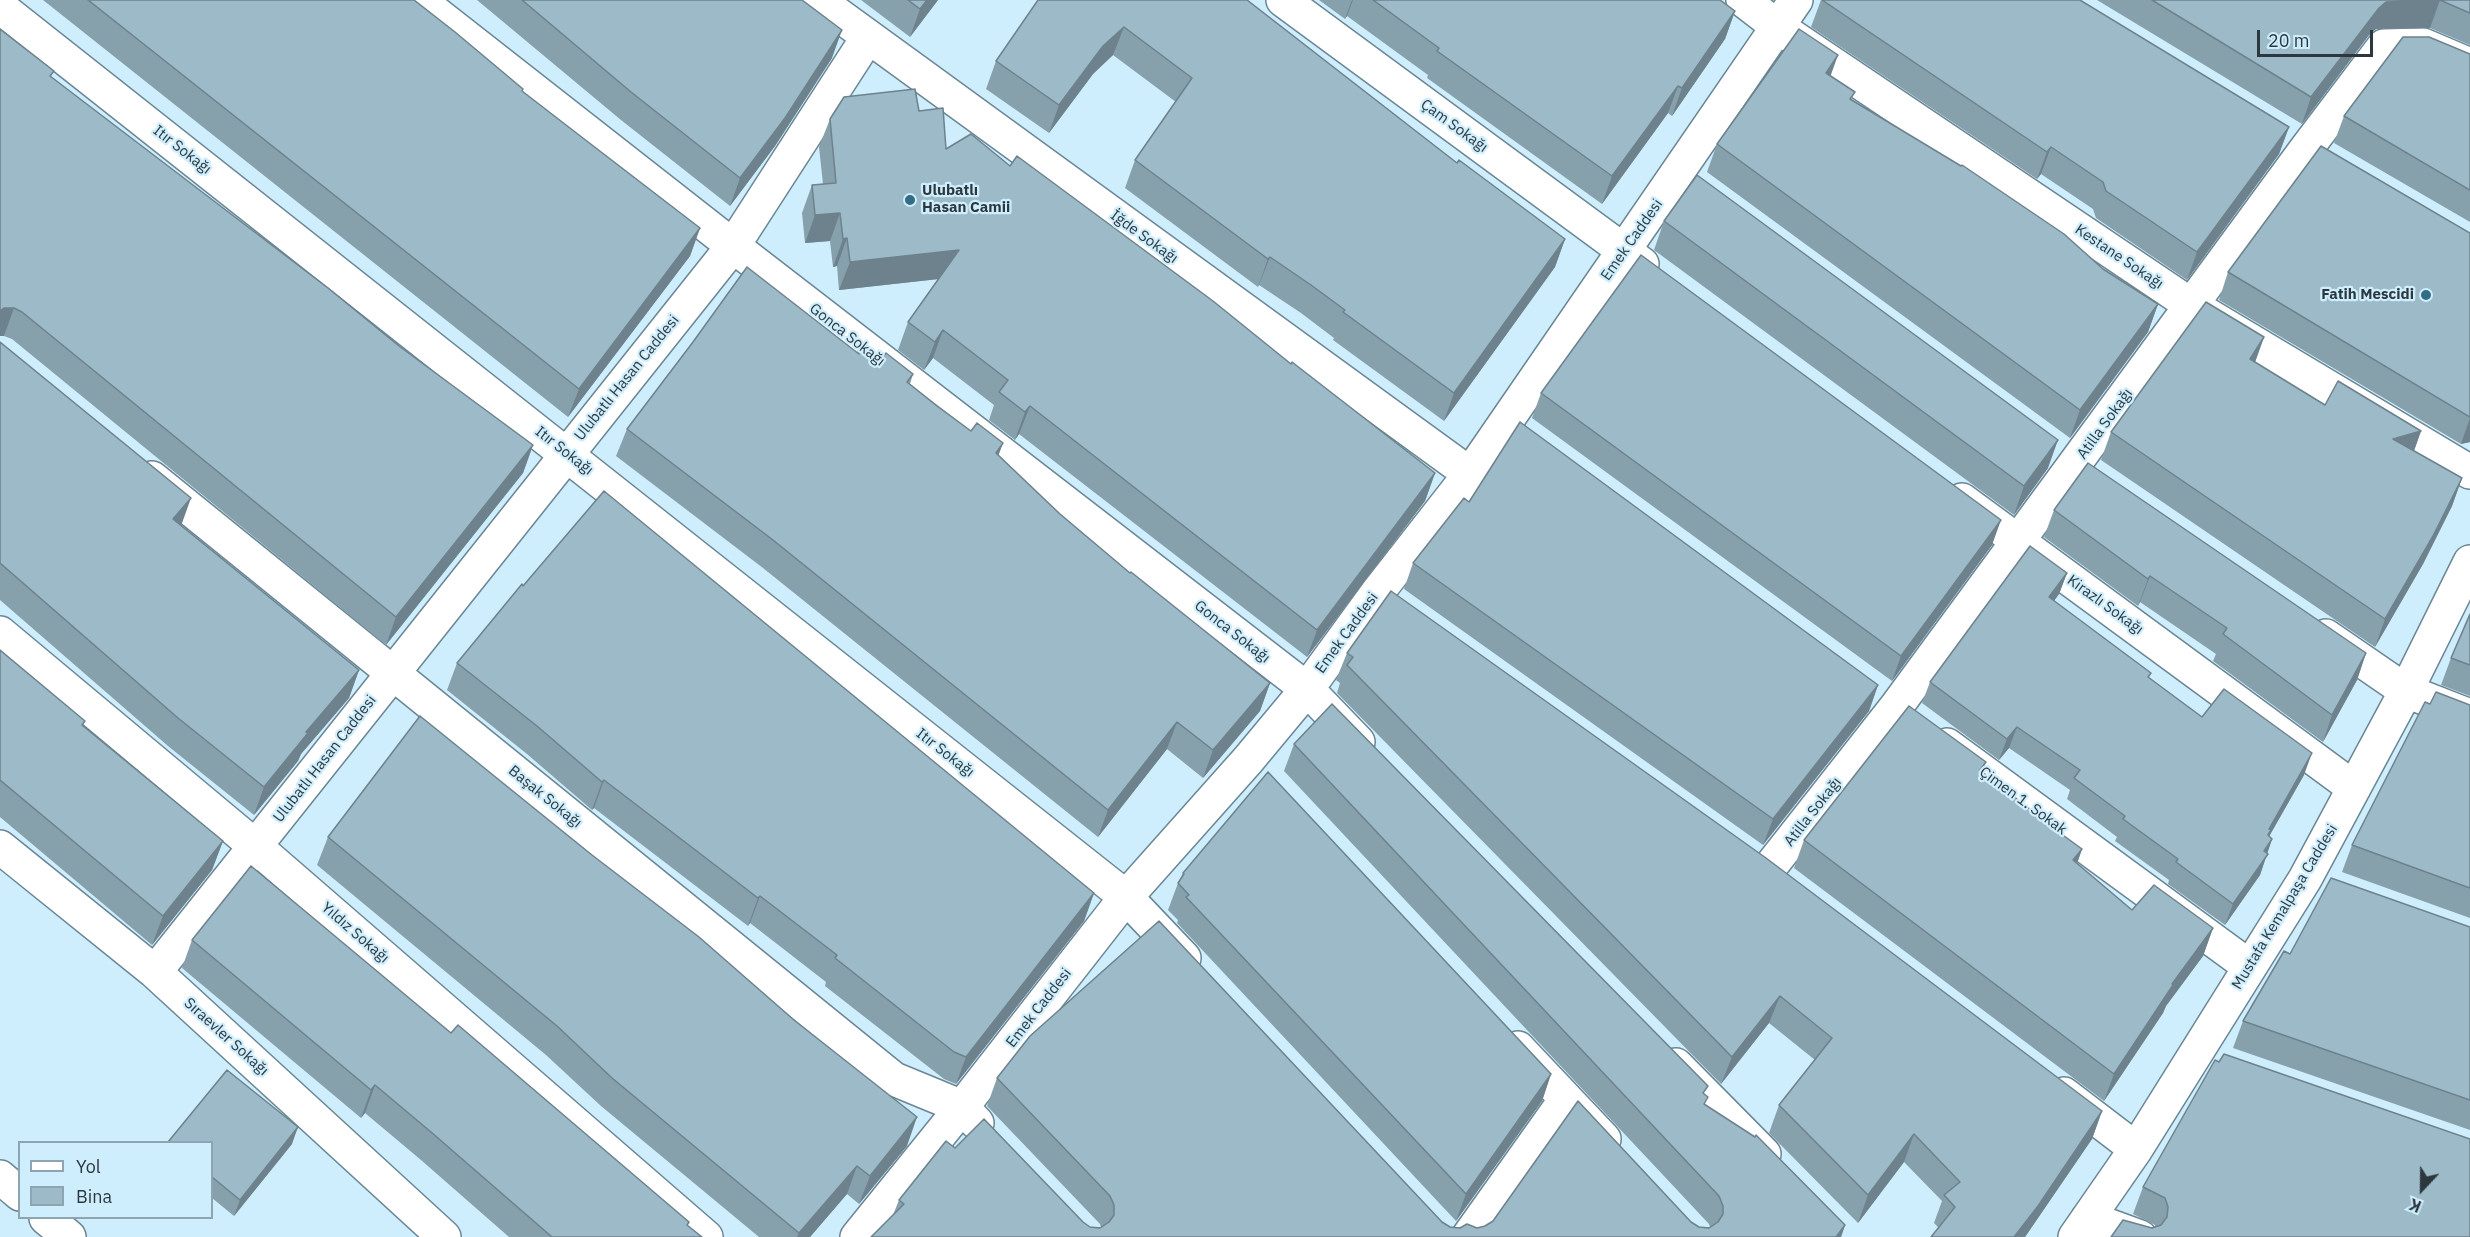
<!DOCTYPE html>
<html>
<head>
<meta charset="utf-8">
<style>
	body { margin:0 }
	#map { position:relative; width:2470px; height:1237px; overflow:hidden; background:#cfeefd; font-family:"IBM Plex Sans",sans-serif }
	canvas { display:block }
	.legend { position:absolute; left:18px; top:1141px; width:195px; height:78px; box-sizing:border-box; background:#cfeefd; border:2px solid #8ea5b1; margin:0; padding:8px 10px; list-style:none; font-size:18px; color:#2c383e }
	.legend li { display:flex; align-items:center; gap:12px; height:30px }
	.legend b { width:30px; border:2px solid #8ea5b1 }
	.north { position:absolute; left:2392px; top:1159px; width:60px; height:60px; -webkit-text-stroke:4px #cfeefd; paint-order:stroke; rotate:202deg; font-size:16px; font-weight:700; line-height:24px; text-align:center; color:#2c383e }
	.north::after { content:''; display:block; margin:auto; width:21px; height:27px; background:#2c383e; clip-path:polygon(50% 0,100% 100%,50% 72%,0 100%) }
	.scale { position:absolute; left:2257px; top:30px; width:116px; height:27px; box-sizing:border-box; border:3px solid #2c383e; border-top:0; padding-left:8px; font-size:18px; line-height:21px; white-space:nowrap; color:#2c383e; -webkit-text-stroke:4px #cfeefd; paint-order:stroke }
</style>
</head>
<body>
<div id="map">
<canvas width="2470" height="1237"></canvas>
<ul class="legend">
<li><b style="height:8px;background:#fff"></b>Yol</li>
<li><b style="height:16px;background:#9cbac8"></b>Bina</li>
</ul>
<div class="north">K</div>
<div class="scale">20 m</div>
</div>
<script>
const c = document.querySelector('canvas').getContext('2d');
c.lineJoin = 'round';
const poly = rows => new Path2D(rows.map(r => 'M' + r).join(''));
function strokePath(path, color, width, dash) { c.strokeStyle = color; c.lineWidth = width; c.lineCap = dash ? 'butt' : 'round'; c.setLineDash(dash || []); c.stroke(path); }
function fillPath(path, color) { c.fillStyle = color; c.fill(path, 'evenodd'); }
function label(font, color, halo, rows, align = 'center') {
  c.font = font + ' "IBM Plex Sans",sans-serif'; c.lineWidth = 4.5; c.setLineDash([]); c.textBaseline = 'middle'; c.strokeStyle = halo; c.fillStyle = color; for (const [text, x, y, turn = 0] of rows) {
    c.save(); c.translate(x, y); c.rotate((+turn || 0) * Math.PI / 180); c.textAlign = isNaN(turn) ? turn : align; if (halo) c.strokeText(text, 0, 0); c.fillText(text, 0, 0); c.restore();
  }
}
const minor = poly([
	[419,0,733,246,1307,689,1358,742],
	[818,0,1470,474],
	[1283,0,1642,264],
	[1743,0,1778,27,2191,305,2470,472],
	[0,7,1126,897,1184,958],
	[152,478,894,1079,962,1107,977,1123],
	[1962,500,2354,788],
	[0,633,255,846,706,1237],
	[2326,636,2406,691,2470,716],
	[1947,745,2250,967],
	[0,847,155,972,444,1237],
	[1767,871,1896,707,2306,149,2384,46,2423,45,2470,65],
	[155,972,733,246,868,37],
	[1518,1048,1604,1139],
	[1676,1065,1764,1154],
	[2064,1094,2136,1149],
	[0,1177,20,1194],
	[46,1218,69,1237],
	[2088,1218,2140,1237],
	[857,1237,962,1107,1126,897,1248,760,1307,689,1377,593,1470,474,1796,0],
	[1468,1237,1566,1099],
	[2075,1237,2136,1149,2305,879,2406,691,2470,562]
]);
strokePath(minor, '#6a8694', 36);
strokePath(minor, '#fff', 33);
fillPath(poly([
	[43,0,414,0,522,91,579,135,700,228,690,256,568,417],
	[477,0,802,0,832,58,775,146,730,206,621,120],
	[861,0,938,0,910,37],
	[1037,0,1247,0,1457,163,1565,239,1555,267,1444,421,1333,340,1334,338,1301,313,1259,285,1258,287,1125,188,1135,160,1176,102,1113,55,1093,74,1049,133,986,89,996,61,1038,1],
	[1319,0,1720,0,1735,11,1725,39,1672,116,1668,113,1602,204,1427,78,1428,75,1347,16,1345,19],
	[1821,0,2289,127,2279,154,2187,280,2096,218,2093,209,2041,174,2037,179,1811,27],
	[2097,0,2470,0,2470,45,2430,28,2376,29,2369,35,2302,124],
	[2470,54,2470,222,2334,143,2344,116],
	[1831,76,1852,100,2103,269,2158,304,2148,332,2070,438,1707,172,1717,144],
	[52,78,399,346,533,445,523,473,386,645,12,339,4,336],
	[919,111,946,149,1010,166,1291,364,1435,473,1425,501,1307,657,1019,434,1015,440,989,420,994,405,933,358,924,370,898,350,908,322,938,279,839,290,837,266,833,267,830,241,805,243,802,213,812,185,823,184,819,147,830,119],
	[1664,221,2048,468,2014,515,1654,250],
	[2470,233,2470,442,2461,444,2219,300,2228,272],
	[2264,337,2255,362,2325,405,2421,431,2414,451,2462,478,2452,506,2423,564,2375,647,2101,460,2111,432],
	[0,342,181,525,359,670,349,698,301,754,298,761,254,815,168,746,0,600],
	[693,342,857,352,859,347,880,361,913,374,910,384,971,431,1003,443,998,455,1060,514,1130,573,1270,683,1260,711,1203,778,1167,749,1098,837,763,568,616,456,627,429],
	[1541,393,1992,545,1892,681,1532,418],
	[2054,510,2366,653,2357,680,2323,742,2213,661,2216,654,2140,602,2138,606,2044,537],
	[1413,563,1878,685,1869,711,1763,845,1404,589],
	[2067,573,2059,594,2054,601,2149,678,2202,717,2304,775,2269,836,2272,839,2260,875,2225,925,2168,884,2169,880,2115,841,2117,837,2067,799,2070,790,2009,748,1999,760,1922,703,1930,682],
	[2470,614,2470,696,2441,685,2451,658],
	[0,650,83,726,223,841,212,870,152,945,0,817],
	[1347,653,2102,1111,2092,1139,2025,1237,1931,1237,1939,1228,1934,1223,1942,1201,1904,1162,1858,1223,1769,1133,1779,1105,1815,1060,1769,1023,1721,1084,1337,693,1340,683,1336,680],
	[457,663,1094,893,1084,921,956,1084,944,1079,825,986,826,982,750,923,748,926,594,808,592,810,527,754,447,690],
	[2430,704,2470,705,2470,918,2342,872,2352,845],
	[1294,744,1705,1095,1705,1105,1845,1225,1841,1237,871,1237,893,1215,899,1200,955,1148,1090,1227,1101,1227,1100,1224,987,1106,997,1078,1442,1222,1450,1227,1477,1228,1691,1222,1699,1227,1710,1227,1709,1224,1284,771],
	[1986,762,1982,772,2035,815,2082,849,2077,864,2132,910,2213,928,2203,956,2166,1006,2163,1013,2104,1101,1794,868,1804,840],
	[328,837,907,1146,859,1204,847,1194,810,1237,759,1237,601,1106,546,1055,317,865],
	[1183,873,1551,1074,1542,1101,1456,1221,1177,923,1178,920,1168,910,1178,883],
	[2470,927,2470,1130,2233,1048,2243,1021,2290,954],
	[192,940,451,1033,702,1237,509,1237,421,1160,365,1113,361,1118,182,968],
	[2219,1062,2470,1139,2152,1228,2155,1227,2155,1225,2133,1214,2143,1187],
	[212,1143,292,1144,234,1216,212,1198]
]), '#86a0ac');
fillPath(poly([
	[927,0,938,0,910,37,920,9],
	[1352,0,1353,0,1347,16,1345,19],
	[2440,0,2430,28,2376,29,2369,35,2302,124,2311,97,2379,8,2386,2],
	[1735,11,1725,39,1672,116,1682,88],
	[1124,27,1113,55,1093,74,1049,133,1059,105,1103,46],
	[842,30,832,58,775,146,730,206,740,178],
	[1838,55,1828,83,1826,73],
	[1678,86,1668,113,1602,204,1612,176],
	[2289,127,2279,154,2187,280,2197,252],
	[2051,147,2041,174,2037,179,2047,152],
	[840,213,830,241,805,243,815,215],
	[700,228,690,256,568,417,579,389],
	[847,238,837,266,833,267,843,239],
	[1565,239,1555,267,1444,421,1454,393],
	[959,250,948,278,839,290,850,262],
	[1270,257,1259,285,1258,287,1268,259],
	[2158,304,2148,332,2070,438,2080,410],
	[4,308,14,308,4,336,0,336,0,311],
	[943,330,933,358,924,370,935,342],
	[2264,337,2254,365,2250,359],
	[1030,406,1019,434,1015,440,1025,412],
	[2470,418,2470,442,2461,444],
	[2421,431,2411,459,2393,439],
	[2058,440,2048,468,2014,515,2024,486],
	[1003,443,993,470,996,453],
	[533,445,523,473,386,645,396,617],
	[1435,473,1425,501,1307,657,1317,630],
	[2462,478,2452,506,2423,564,2375,647,2385,619],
	[191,498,181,526,173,519],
	[2001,520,1992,545,1892,681,1901,656],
	[2067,573,2059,594,2041,618,2049,597],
	[2150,576,2140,602,2138,606,2148,579],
	[2366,653,2357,680,2323,742,2332,715],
	[359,670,349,698,301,754,298,761,254,815,264,787,306,732],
	[1270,683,1260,711,1203,778,1213,750],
	[1878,685,1869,711,1763,845,1773,819],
	[1177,722,1167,749,1098,837,1108,810],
	[2017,727,2009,748,1999,760,2007,739],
	[2312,753,2304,775,2266,842,2269,829],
	[604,780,594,808,592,810,602,782],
	[2272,839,2260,875,2225,925,2233,904,2264,851],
	[223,841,212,870,152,945,163,916],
	[2082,849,2072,877,2073,860],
	[1094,893,1084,921,956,1084,966,1057],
	[760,896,750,923,748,926,758,898],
	[2213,928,2203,956,2166,1006,2163,1013,2104,1101,2114,1074,2172,984],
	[1780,996,1769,1023,1721,1084,1732,1057],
	[1551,1074,1542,1101,1456,1221,1466,1194],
	[375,1085,365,1113,361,1118,371,1090],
	[2102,1111,2092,1139,2025,1237,2014,1237],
	[917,1117,907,1146,859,1204,870,1176],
	[298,1127,292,1144,234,1216,240,1200],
	[1914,1134,1904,1162,1858,1223,1868,1195],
	[857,1166,847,1194,810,1237,797,1237,799,1233],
	[1845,1225,1841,1237,1836,1237]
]), '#6d828c');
const building = poly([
	[88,0,414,0,455,32,523,89,522,91,579,135,700,228,579,389,88,0],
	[522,0,802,0,842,30,785,118,740,178,631,92,522,0],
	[908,0,927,0,920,9,908,0],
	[1038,0,1247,0,1457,163,1459,160,1565,239,1454,393,1343,312,1345,310,1311,285,1270,257,1268,259,1135,160,1192,78,1124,27,1103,46,1059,105,996,61,1038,0],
	[1373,0,1720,0,1735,11,1682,88,1678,86,1612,176,1437,51,1439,48,1373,0],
	[1822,0,2080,0,2289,127,2197,252,2106,191,2103,182,2051,147,2047,152,1822,0],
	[2152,0,2470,0,2470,13,2440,0,2386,2,2379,8,2311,97,2152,0],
	[0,29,54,71,50,76,328,288,399,346,533,445,396,617,22,312,14,308,4,308,0,311,0,29],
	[1799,29,1838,55,1826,73,1855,92,1850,99,1961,166,1962,165,2064,234,2103,269,2158,304,2080,410,1717,144,1799,29],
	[2403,37,2429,37,2470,54,2470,190,2344,116,2403,37],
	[915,89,919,111,943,108,946,149,971,134,1010,166,1017,156,1213,301,1291,364,1292,362,1435,473,1317,630,1030,406,1025,412,999,392,1008,380,943,330,935,342,908,322,959,250,850,262,847,238,843,239,840,213,815,215,812,185,836,183,830,119,844,97,915,89],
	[2321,146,2470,233,2470,417,2228,272,2321,146],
	[1697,175,2058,440,2024,486,1664,221,1697,175],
	[1641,255,2001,520,1901,656,1541,393,1641,255],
	[747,267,859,354,859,347,880,361,886,353,913,374,907,382,937,406,971,431,977,423,1003,443,996,453,1060,514,1130,573,1131,572,1270,683,1213,750,1177,722,1108,810,773,540,627,429,693,342,747,267],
	[2206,302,2264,337,2250,359,2325,405,2338,381,2421,431,2393,439,2462,478,2433,536,2385,619,2111,432,2206,302],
	[0,342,191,498,173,519,359,670,306,732,308,733,264,787,178,718,0,563,0,342],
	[1520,422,1878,685,1773,819,1413,563,1464,498,1469,502,1520,422],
	[2088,463,2366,653,2332,715,2223,634,2227,628,2150,576,2148,579,2054,510,2088,463],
	[604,491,1094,893,966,1057,954,1052,835,958,837,955,760,896,758,898,604,780,602,782,537,726,457,663,522,584,523,586,604,491],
	[2030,546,2067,573,2049,597,2151,673,2148,677,2202,717,2224,689,2312,753,2269,829,2271,830,2268,835,2272,839,2264,851,2268,854,2233,904,2176,862,2178,859,2123,819,2125,816,2074,778,2080,770,2017,727,2007,739,1930,682,2030,546],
	[1391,591,1766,858,2102,1111,2038,1206,2014,1237,1931,1237,1955,1207,1944,1195,1960,1182,1914,1134,1868,1195,1779,1105,1832,1038,1780,996,1732,1057,1347,665,1353,657,1347,653,1391,591],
	[2470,614,2470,665,2451,658,2470,614],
	[0,650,85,721,82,725,223,841,163,916,0,780,0,650],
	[2436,692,2470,705,2470,888,2352,845,2425,702,2430,704,2436,692],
	[1332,704,1708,1086,1703,1093,1708,1097,1704,1104,1755,1137,1756,1135,1845,1225,1836,1237,871,1237,904,1204,899,1200,946,1141,955,1148,984,1119,1083,1222,1090,1227,1100,1228,1109,1222,1114,1215,1114,1205,1110,1196,997,1078,1030,1036,1159,921,1442,1222,1450,1227,1460,1228,1467,1224,1477,1228,1485,1226,1493,1221,1578,1101,1691,1222,1699,1227,1709,1228,1718,1222,1723,1214,1723,1206,1719,1196,1294,744,1332,704],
	[1909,706,1986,762,1980,770,2035,813,2034,814,2082,849,2073,860,2132,910,2154,885,2213,928,2172,984,2173,985,2114,1074,1804,840,1909,706],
	[420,716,592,855,699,937,794,1020,917,1117,870,1176,857,1166,799,1233,612,1078,557,1026,328,837,420,716],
	[1268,772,1551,1074,1466,1194,1186,897,1189,895,1178,883,1184,874,1183,873,1268,772],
	[251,866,451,1033,458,1025,689,1222,687,1225,702,1237,552,1237,431,1132,375,1085,371,1090,192,940,251,866],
	[2331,878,2470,927,2470,1100,2243,1021,2284,951,2290,954,2331,878],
	[2224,1054,2470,1139,2470,1237,2111,1237,2123,1220,2152,1228,2161,1225,2167,1217,2168,1207,2165,1198,2143,1187,2215,1060,2219,1062,2224,1054],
	[227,1070,298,1127,240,1200,212,1177,212,1143,168,1142,227,1070]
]);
fillPath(building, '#9cbac8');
strokePath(building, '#6d828c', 1.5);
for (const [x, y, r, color] of [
	[910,200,6,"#326d85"],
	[2426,295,6,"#326d85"]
]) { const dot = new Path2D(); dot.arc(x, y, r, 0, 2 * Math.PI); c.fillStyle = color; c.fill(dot); strokePath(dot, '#cfeefd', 2); }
label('15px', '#2c383e', '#cfeefd', [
	["Çam Sokağı",1454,126,36],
	["Itır Sokağı",182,150,38],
	["İğde Sokağı",1144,237,36],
	["Emek Caddesi",1632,240,-55],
	["Kestane Sokağı",2119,257,34],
	["Gonca Sokağı",847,335,38],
	["Ulubatlı Hasan Caddesi",627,378,-51],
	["Atilla Sokağı",2105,424,-54],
	["Itır Sokağı",564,451,38],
	["Kirazlı Sokağı",2105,605,36],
	["Gonca Sokağı",1232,632,38],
	["Emek Caddesi",1347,633,-54],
	["Itır Sokağı",945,753,38],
	["Ulubatlı Hasan Caddesi",325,759,-52],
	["Başak Sokağı",545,797,39],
	["Çimen 1. Sokak",2023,801,36],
	["Atilla Sokağı",1813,812,-52],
	["Mustafa Kemalpaşa Caddesi",2285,907,-59],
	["Yıldız Sokağı",355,933,41],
	["Emek Caddesi",1039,1008,-52],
	["Sıraevler Sokağı",226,1037,42]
]);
label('bold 15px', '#2c383e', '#cfeefd', [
	["Ulubatlı",922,191],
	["Hasan Camii",922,208],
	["Fatih Mescidi",2414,295,"right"]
], 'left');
</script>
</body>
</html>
